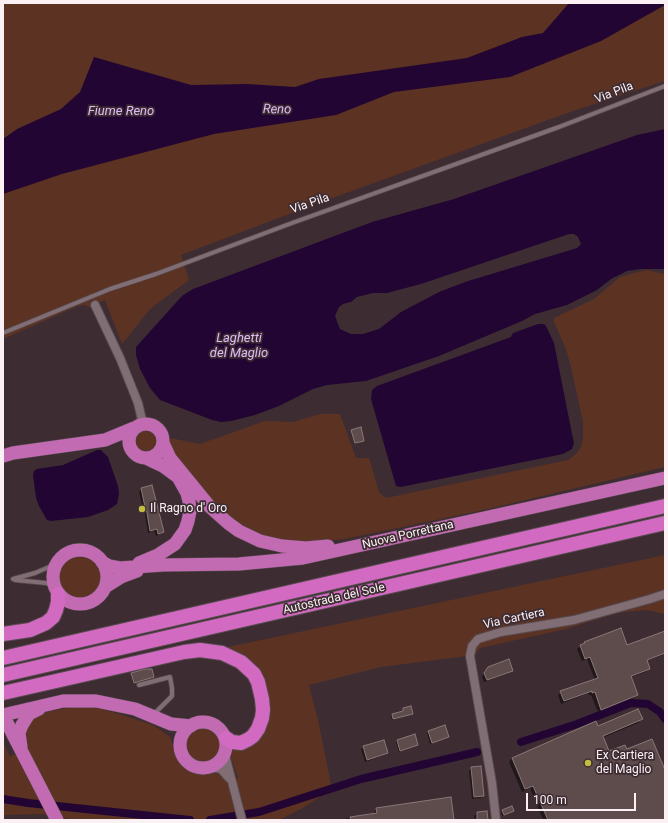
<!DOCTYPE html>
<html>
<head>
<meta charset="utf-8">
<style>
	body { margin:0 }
	#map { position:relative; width:668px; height:823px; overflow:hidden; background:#3d2d33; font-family:Roboto,sans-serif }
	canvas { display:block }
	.frame { position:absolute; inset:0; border:4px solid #fbf0f4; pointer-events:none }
	.scale { position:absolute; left:526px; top:793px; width:110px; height:18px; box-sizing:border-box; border:2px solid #fbf0f4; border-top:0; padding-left:5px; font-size:12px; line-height:14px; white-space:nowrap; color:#fbf0f4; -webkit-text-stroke:3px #3d2d33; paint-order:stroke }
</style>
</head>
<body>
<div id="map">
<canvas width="668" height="823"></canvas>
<div class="frame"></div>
<div class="scale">100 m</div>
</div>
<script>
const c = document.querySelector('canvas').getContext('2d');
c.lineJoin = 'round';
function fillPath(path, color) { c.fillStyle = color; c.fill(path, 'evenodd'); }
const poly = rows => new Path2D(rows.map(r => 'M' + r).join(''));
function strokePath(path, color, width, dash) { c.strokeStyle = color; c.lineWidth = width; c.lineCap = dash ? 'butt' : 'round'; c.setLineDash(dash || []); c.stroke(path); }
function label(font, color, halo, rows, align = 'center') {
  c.font = font + ' Roboto,sans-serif'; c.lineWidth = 3.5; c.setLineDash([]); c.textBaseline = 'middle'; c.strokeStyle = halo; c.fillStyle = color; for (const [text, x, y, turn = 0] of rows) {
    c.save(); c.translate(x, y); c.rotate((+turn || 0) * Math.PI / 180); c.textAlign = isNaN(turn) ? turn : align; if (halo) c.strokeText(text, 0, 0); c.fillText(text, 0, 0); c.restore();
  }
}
fillPath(poly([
	[3,3,665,3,665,81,570,112,313,205,181,255,189,280,150,309,122,344,105,300,89,307,84,305,78,306,3,339],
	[646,270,665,274,665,467,479,511,345,539,305,543,270,539,251,532,216,507,177,459,171,449,170,441,170,438,200,444,265,421,293,422,320,414,340,414,356,458,369,458,379,492,383,496,386,498,568,460,576,454,581,447,583,439,583,422,571,367,566,349,554,322,554,318,594,299,620,277],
	'136 441a10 10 0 1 1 20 0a10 10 0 1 1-20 0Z',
	[665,555,665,614,647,610,617,613,566,629,480,648,475,655,381,667,309,685,318,720,332,789,301,809,279,820,75,820,40,814,3,815,3,742,10,757,28,746,26,729,37,714,87,704,153,725,170,737,178,760,186,769,196,772,212,772,223,776,228,783,238,778,231,757,232,750,263,727,246,659,228,647],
	'59 578a21 21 0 1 1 42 0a21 21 0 1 1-42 0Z',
	'186 744a17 17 0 1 1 34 0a17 17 0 1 1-34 0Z'
]), '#5c3223');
fillPath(poly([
	[569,3,665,3,665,5,601,41,510,77,394,92,336,115,214,134,62,174,3,194,3,139,17,129,61,109,80,92,94,57,191,85,247,84,295,87,319,79,467,58,522,37,543,33],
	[665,129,665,269,641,269,627,271,611,279,597,290,567,305,535,314,522,321,439,356,366,381,327,385,313,389,279,406,255,415,231,421,221,422,212,420,160,400,150,388,140,369,136,355,136,347,182,296,193,289,372,222,454,199,637,135],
	[569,234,574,234,578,237,581,244,577,248,465,282,439,292,401,312,379,329,363,334,351,334,340,329,335,316,339,307,343,304,351,302,357,297,373,293,387,293,421,284],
	[538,324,544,324,546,326,554,343,572,434,574,443,572,449,563,454,401,487,396,486,371,399,372,390,377,386,511,337,513,333],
	[97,450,101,450,108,457,118,486,119,494,117,504,108,510,88,517,51,521,47,520,39,506,36,498,33,475,34,471,37,469,63,465]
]), '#230533');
fillPath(poly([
	[152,487,163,532,156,536,154,531,148,533,144,509,143,509,139,492,141,489],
	[665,632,665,654,646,661,649,668,646,672,630,677,637,695,634,698,598,712,591,695,589,695,588,693,561,704,558,695,561,692,595,680,587,659,582,661,577,649,585,643,627,646],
	[486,670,512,670,509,673,484,682,482,677],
	[131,674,132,674,153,677,133,683],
	[403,709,412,714,392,720,391,716,392,715,402,712],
	[641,719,638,723,602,738,608,753,626,751,665,772,665,820,543,820,530,788,522,792,509,762,512,758,598,727],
	[429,732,448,737,430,744,427,733],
	[397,740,417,745,399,752,396,742],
	[364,747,387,753,384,755,365,762,361,749],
	[472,768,483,795,481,798,472,799,469,771],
	[511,807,513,811,502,816,501,812],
	[377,809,453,820,338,820,374,814,374,812],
	[486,812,487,820,475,820,474,816,477,813]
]), '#0007');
strokePath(poly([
	[521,742,577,724,631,703,648,704,660,712,665,719],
	[3,799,28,803,190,820],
	[210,820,259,812,361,779,477,752]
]), '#230533', 8);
const building = poly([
	[361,427,364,441,355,443,351,430,361,427],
	[152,485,164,532,158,534,157,529,150,531,146,507,145,507,141,488,152,485],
	[621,628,627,645,665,631,665,653,647,660,650,669,631,676,638,695,601,710,595,692,592,693,592,691,564,701,560,691,598,678,590,657,585,659,580,645,585,643,584,642,621,628],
	[509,659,513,671,487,680,484,673,488,667,509,659],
	[145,669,152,669,154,677,134,683,131,673,145,669],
	[411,706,413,714,393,719,392,714,403,711,403,708,411,706],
	[638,709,643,719,603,736,609,751,625,745,627,749,652,739,665,770,665,820,548,820,533,786,525,789,512,758,596,721,598,726,638,709],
	[445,725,449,737,432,743,428,731,445,725],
	[415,734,418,745,400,751,397,740,415,734],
	[384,740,388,753,367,760,363,746,384,740],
	[481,766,484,796,474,797,471,767,481,766],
	[451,797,454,820,351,820,350,817,377,813,376,808,451,797],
	[512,806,514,811,504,815,502,810,512,806],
	[487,811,488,820,477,820,477,812,487,811]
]);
fillPath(building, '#5e4c4c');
strokePath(building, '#8b7777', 1);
const service = poly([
	[3,333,110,289,156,274,292,223,559,127,665,86],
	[13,579,35,573,56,564],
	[15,580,46,583,55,587],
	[139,685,170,677,172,688,172,696,154,714]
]);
const minor = poly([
	[95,305,120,358,138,403,143,424],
	[225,755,242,820],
	[212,767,221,769,229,778],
	[496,820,492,783,470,656,472,646,478,639,501,632,574,620,650,599,665,594]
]);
const trunk = poly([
	'129 441a17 17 0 1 1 34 0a17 17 0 1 1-34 0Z',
	[163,443,170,458,210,507,228,523,239,531,260,541,282,546,306,548,328,546],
	[3,456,13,453,105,440,134,428],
	'53 577a27 27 0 1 1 54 0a27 27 0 1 1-54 0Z',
	[102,562,109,566,120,568,163,565,239,564,303,558,665,478],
	[139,563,158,555,175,544,185,530,188,521,190,511,189,501,187,493,178,477,163,466,146,458],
	[105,587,121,577,137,571],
	[3,715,63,701,96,701,135,709,171,724,191,726],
	[3,715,57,820],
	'180 745a23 23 0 1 1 46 0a23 23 0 1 1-46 0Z',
	[21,747,19,733,22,725,29,714,39,709]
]);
const motorway = poly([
	[3,634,30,630,46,623,53,617,56,610,58,602,58,594],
	[3,658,665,506],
	[3,675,665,523],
	[3,693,184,652,200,650,222,653,241,662,254,674,258,682,262,699,263,710,262,718,258,729,253,736,249,739,241,743,232,742,226,738]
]);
strokePath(service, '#584a4f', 5.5);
strokePath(minor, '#584a4f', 10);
strokePath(trunk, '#584a4f', 14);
strokePath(motorway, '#584a4f', 16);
strokePath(service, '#806e74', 4);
strokePath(minor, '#806e74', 8);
strokePath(trunk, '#c26bb2', 13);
strokePath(motorway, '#d26ac1', 14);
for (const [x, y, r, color] of [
	[142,509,4,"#c2bd3f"],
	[588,763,4,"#c2bd3f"]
]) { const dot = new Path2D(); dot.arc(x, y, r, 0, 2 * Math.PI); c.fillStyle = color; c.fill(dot); strokePath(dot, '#3d2d33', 1.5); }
label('12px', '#fbf0f4', '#3d2d33', [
	["Via Pila",614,93,-21],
	["Via Pila",310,204,-19],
	["Nuova Porrettana",408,535,-13],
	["Autostrada del Sole",334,599,-13],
	["Via Cartiera",514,619,-12]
]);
label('12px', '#fbf0f4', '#3d2d33', [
	["Il Ragno d' Oro",150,509],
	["Ex Cartiera",596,756],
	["del Maglio",596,770]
], 'left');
label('italic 13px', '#e0bbf9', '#3d2d33', [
	["Reno",277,110,1],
	["Fiume Reno",121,112],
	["Laghetti",239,339],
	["del Maglio",239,354]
]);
</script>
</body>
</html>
